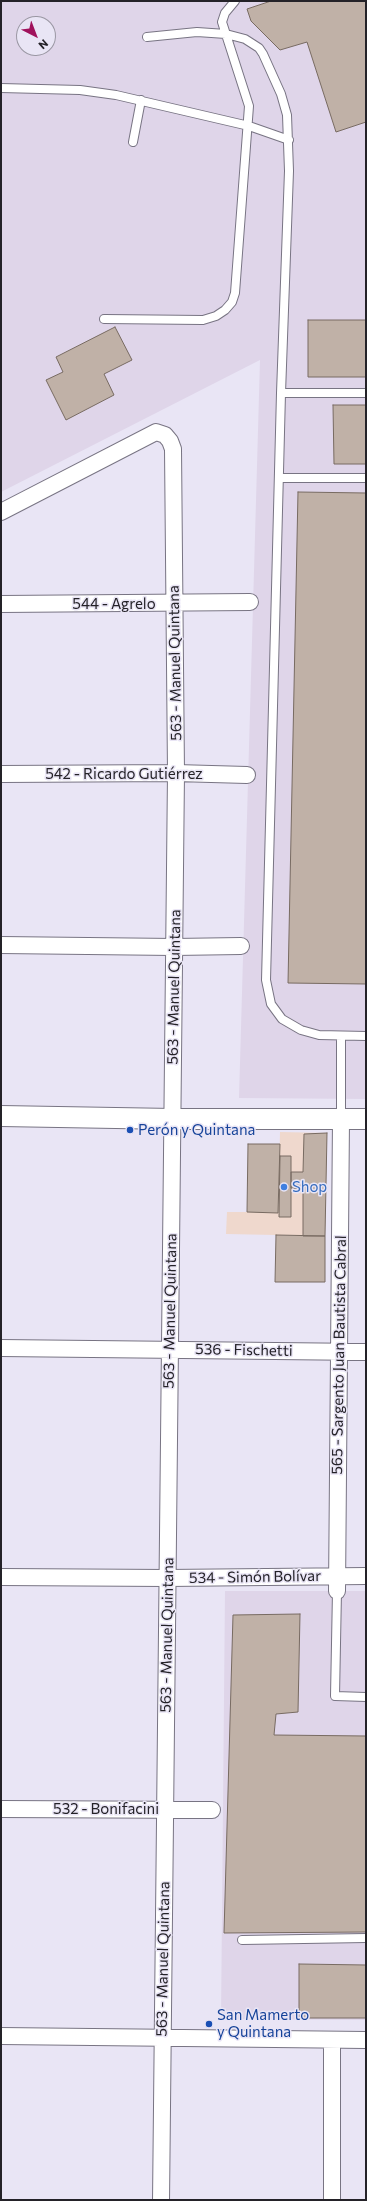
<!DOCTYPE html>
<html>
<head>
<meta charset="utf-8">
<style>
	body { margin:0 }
	#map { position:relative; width:367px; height:2201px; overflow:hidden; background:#e9e5f5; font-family:Commissioner,sans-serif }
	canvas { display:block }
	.frame { position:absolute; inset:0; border:2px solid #242228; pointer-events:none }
	.north { position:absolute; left:16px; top:16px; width:40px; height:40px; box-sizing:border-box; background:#e9e5f5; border:1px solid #9a97a3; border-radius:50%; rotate:138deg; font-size:11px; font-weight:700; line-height:16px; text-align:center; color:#242228 }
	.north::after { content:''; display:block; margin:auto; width:14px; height:18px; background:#a0125c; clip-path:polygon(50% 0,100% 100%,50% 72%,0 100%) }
</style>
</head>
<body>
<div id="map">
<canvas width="367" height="2201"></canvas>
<div class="frame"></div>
<div class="north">N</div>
</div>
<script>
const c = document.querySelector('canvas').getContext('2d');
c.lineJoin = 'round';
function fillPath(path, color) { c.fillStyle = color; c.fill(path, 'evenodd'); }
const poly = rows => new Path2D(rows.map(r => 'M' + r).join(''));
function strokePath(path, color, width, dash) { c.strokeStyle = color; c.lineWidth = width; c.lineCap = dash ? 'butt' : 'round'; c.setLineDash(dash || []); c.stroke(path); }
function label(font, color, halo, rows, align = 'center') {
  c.font = font + ' Commissioner,sans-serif'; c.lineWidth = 3; c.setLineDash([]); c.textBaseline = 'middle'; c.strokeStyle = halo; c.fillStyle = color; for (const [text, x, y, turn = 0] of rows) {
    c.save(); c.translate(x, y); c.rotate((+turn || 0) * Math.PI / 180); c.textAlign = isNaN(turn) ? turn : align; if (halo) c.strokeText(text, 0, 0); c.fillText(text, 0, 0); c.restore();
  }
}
fillPath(poly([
	[280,1132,327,1133,325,1236,226,1234,227,1212,278,1212]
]), '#efd8cd');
fillPath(poly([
	[1,1,366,1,366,1099,239,1098,260,360,1,492],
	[24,24,48,24,48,48,24,48],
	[225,1591,366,1591,366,2020,221,2019]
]), '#dfd5e9');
const building = poly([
	[271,1,366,1,366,122,336,132,307,42,280,50,251,21,247,9,271,1],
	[308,320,366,320,366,377,308,377,308,320],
	[115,327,132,360,104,374,114,395,66,420,46,380,63,372,56,357,115,327],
	[333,405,366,405,366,464,334,464,333,405],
	[298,492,366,493,366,984,288,983,298,492],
	[327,1133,325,1236,303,1236,303,1189,291,1188,291,1172,303,1172,304,1134,327,1133],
	[248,1144,280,1144,278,1213,247,1212,248,1144],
	[280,1156,291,1156,291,1217,279,1217,280,1156],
	[276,1235,325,1236,325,1282,275,1282,276,1235],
	[300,1614,298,1712,276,1714,274,1735,366,1736,366,1932,224,1933,233,1615,300,1614],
	[299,1964,366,1965,366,2018,299,2018,299,1964]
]);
fillPath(building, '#c0b1a7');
strokePath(building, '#786b62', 1);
const service = poly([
	[147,37,197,32,226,34,245,39,259,48,263,54,281,94,287,115,289,171,281,393,266,980,271,1004,282,1019,301,1030,319,1035,366,1036],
	[1,88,80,90,116,95,249,126,289,140],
	[133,142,141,100],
	[104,319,203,320,216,316,225,310,232,302,235,293,249,106,222,22,225,13,235,1],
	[281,393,366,393],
	[279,478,366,478],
	[341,1036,341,1119],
	[337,1591,335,1696,366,1697],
	[242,1940,366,1938]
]);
const minor = poly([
	[1,512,156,432,165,435,170,441,173,449,176,773,161,2200],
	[1,604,250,602],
	[1,774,176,773,247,775],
	[1,945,174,947,241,946],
	[1,1348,366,1352],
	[1,1577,167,1578,366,1576],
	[337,1591,341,1119],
	[1,1809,212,1810],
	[1,2036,366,2040],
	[332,2200,332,2040]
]);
const tertiary = poly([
	[1,1116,173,1119,366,1119]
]);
strokePath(service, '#787483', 10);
strokePath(minor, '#787483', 18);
strokePath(tertiary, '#787483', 22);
strokePath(service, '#fff', 8);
strokePath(minor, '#fff', 16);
strokePath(tertiary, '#fff', 20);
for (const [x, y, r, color] of [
	[130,1130,4,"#1a4fb4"],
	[284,1187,4,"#3f7fe0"],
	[209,2024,4,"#1a4fb4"]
]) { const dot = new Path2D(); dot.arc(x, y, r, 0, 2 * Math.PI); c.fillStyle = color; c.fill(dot); strokePath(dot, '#e9e5f5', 1.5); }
label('15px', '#242228', '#e9e5f5', [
	["544 - Agrelo",114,604],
	["563 - Manuel Quintana",175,663,-91],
	["542 - Ricardo Gutiérrez",124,774],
	["563 - Manuel Quintana",174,987,-89],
	["563 - Manuel Quintana",170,1311,-89],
	["536 - Fischetti",244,1350,1],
	["565 - Sargento Juan Bautista Cabral",339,1355,-89],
	["534 - Simón Bolívar",255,1577,-1],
	["563 - Manuel Quintana",167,1635,-89],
	["532 - Bonifacini",106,1809],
	["563 - Manuel Quintana",163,1959,-89]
]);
label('15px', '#164399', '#e9e5f5', [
	["Perón y Quintana",138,1130],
	["San Mamerto",217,2015],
	["y Quintana",217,2032]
], 'left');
label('15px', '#366cbe', '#e9e5f5', [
	["Shop",292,1187]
], 'left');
</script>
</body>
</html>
